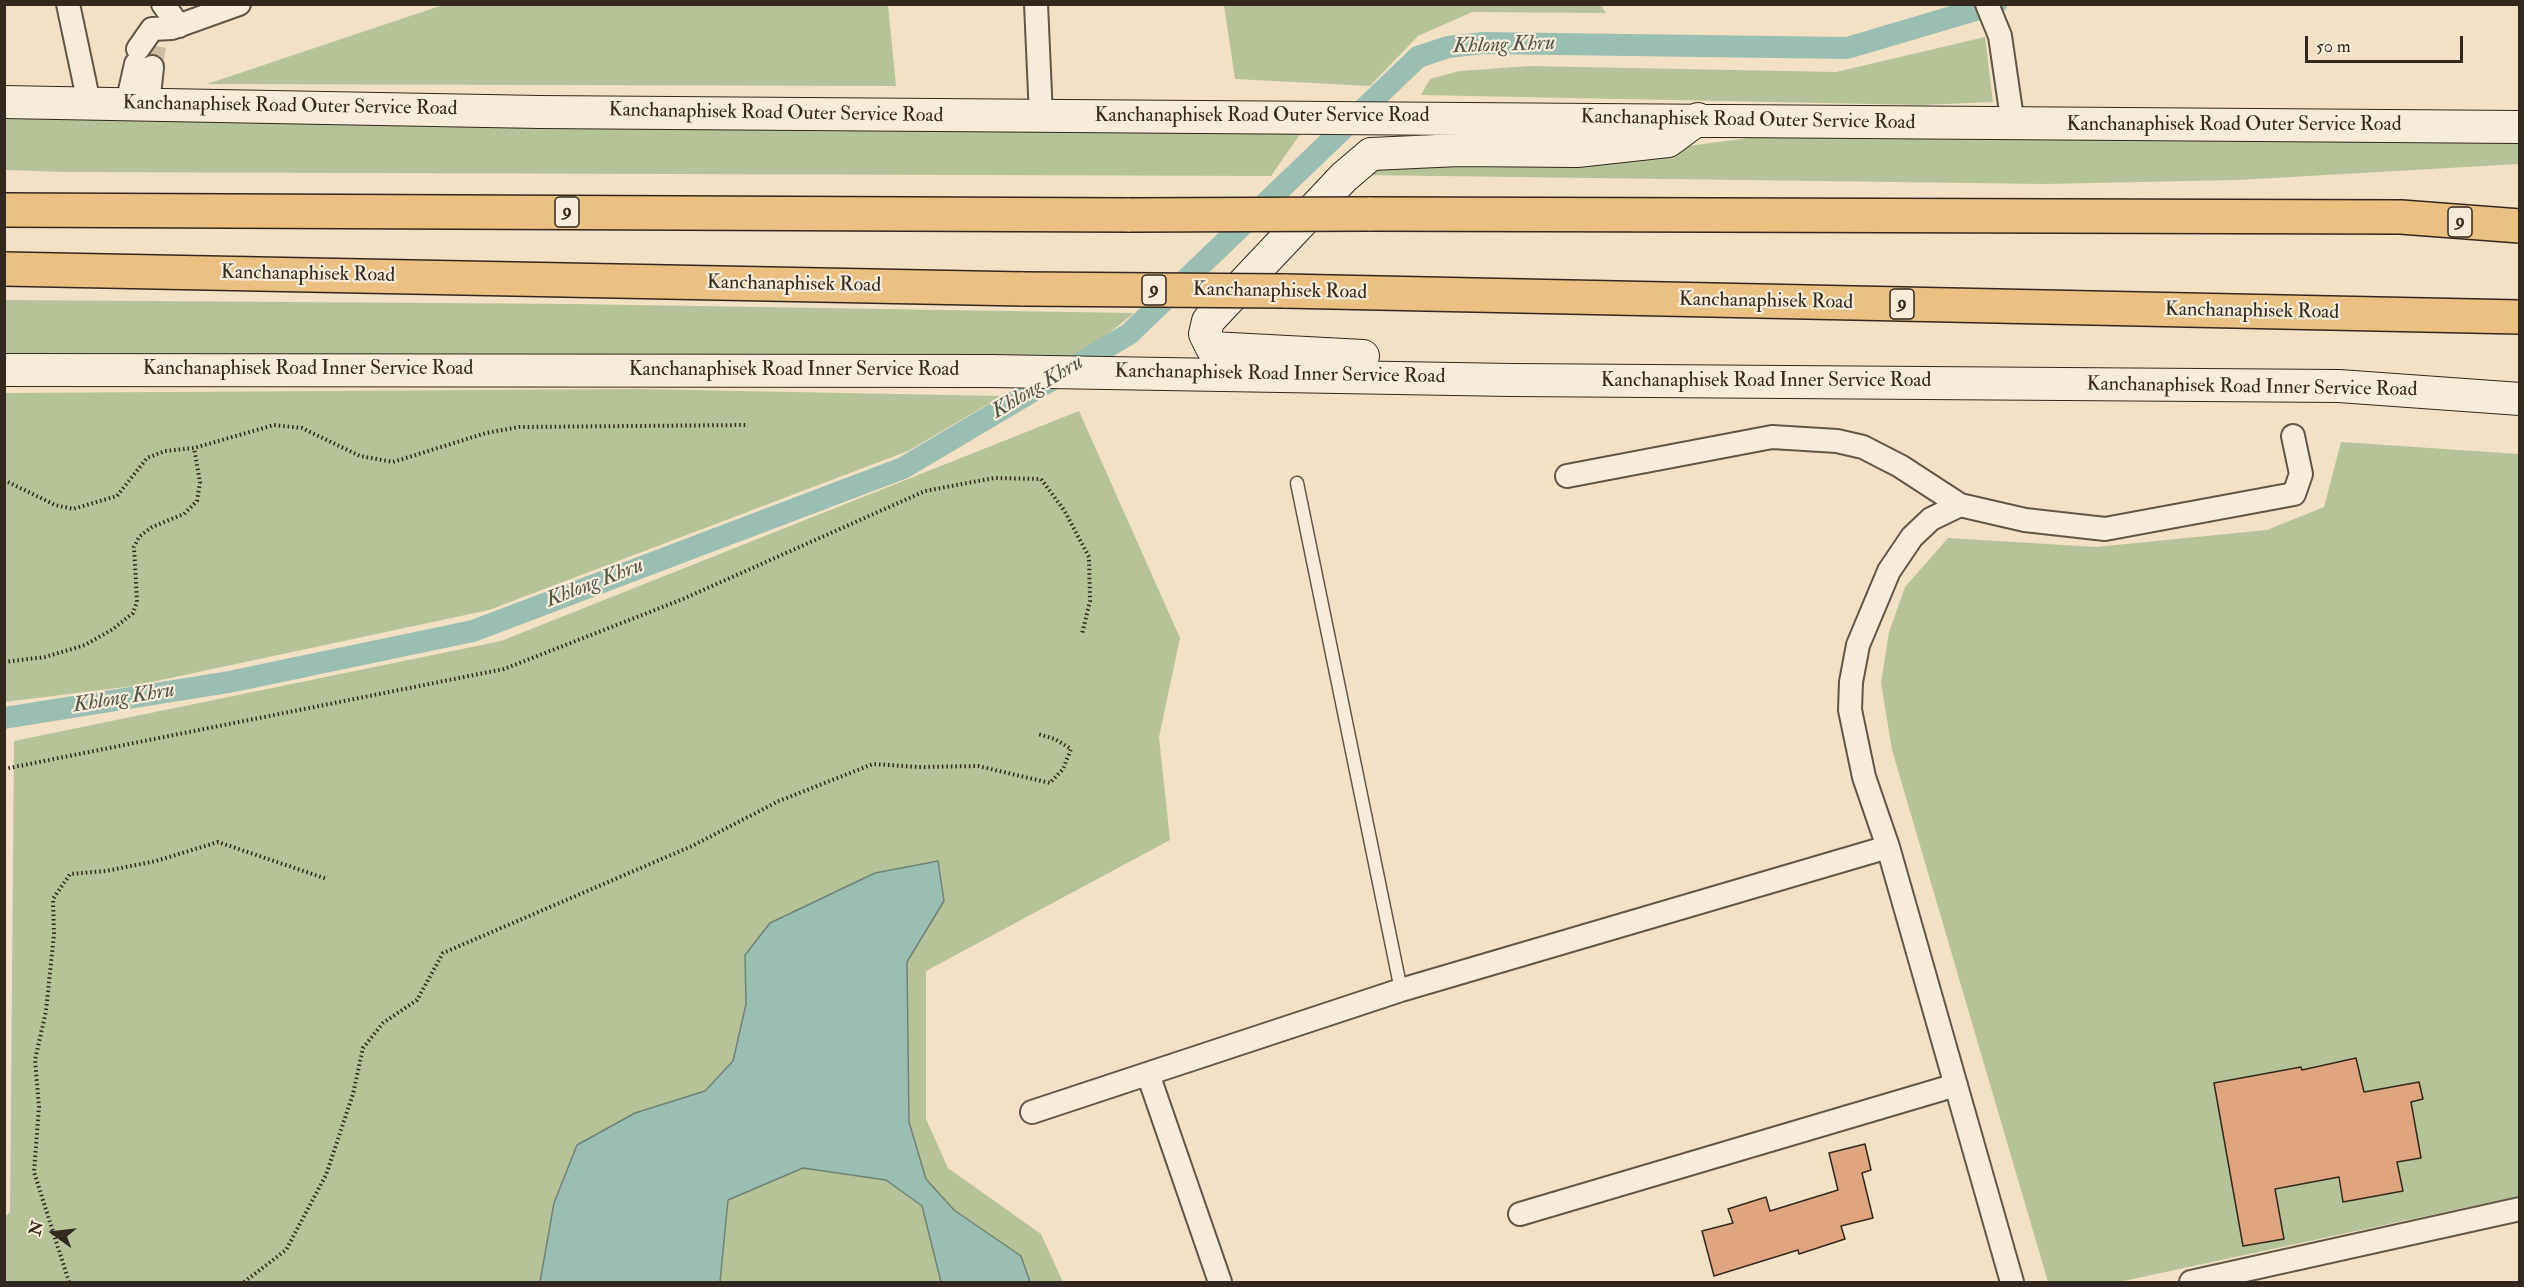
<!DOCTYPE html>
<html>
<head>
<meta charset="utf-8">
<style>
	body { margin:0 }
	#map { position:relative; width:2524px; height:1287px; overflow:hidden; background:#f3e1c6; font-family:"IM FELL Double Pica",serif }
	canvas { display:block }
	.frame { position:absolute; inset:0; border:6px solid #32281d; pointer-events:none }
	.north { position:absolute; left:24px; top:1203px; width:60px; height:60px; -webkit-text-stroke:4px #f7ecda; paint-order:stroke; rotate:285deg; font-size:16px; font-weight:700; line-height:24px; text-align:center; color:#32281d }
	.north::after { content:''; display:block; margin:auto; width:21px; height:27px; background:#32281d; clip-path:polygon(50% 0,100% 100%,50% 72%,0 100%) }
	.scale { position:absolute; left:2305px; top:36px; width:158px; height:27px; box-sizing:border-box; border:3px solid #32281d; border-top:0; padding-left:8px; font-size:18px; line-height:21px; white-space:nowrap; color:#32281d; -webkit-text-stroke:4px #f7ecda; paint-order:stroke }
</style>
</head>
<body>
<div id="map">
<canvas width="2524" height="1287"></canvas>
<div class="frame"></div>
<div class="north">N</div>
<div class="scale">50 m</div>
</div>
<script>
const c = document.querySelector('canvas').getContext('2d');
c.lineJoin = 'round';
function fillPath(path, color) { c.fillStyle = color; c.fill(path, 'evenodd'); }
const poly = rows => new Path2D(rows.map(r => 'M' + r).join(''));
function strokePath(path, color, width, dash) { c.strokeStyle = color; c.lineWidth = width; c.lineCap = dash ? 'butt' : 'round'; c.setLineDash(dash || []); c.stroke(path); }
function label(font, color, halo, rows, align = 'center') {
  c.font = font + ' "IM FELL Double Pica",serif'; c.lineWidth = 4.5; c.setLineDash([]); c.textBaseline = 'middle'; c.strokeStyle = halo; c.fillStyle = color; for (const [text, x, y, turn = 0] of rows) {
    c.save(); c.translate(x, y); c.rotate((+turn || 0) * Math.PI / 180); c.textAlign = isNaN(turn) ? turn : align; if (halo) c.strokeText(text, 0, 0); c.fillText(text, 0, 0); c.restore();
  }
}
fillPath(poly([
	[1600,4,1606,13,1472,12,1418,36,1370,86,1235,79,1224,5],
	[888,5,896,86,207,84,443,5],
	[1985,37,1993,102,1922,105,1421,95,1430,79,1459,71,1530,66,1836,72],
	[5,117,1301,133,1271,176,65,172,5,170],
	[1771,135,2520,139,2519,164,2238,180,2045,184,1365,175,1370,163,1666,149],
	[5,300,573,304,1134,313,1078,358,5,354],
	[637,389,1002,396,908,451,489,610,133,686,5,702,5,393],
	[1079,411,1180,638,1159,737,1170,840,926,971,926,1119,948,1168,1041,1234,1063,1282,5,1282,5,1217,10,1212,14,741,501,641],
	[2341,442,2519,454,2519,1196,2119,1282,2048,1282,1892,750,1881,683,1889,632,1905,587,1948,538,2096,547,2267,530,2324,507]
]), '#b6c398');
const water = poly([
	[938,861,944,901,907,962,909,1122,926,1179,954,1210,1021,1256,1030,1282,941,1282,922,1206,886,1180,803,1168,728,1200,720,1282,540,1282,554,1203,577,1145,635,1113,705,1091,733,1061,746,1004,745,955,770,923,875,873,938,861]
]);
fillPath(water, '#9bbeb2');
strokePath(water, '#718276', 1.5);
strokePath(poly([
	[4,718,229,682,473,631,903,468,1129,334,1418,57,1448,47,1483,43,1847,48,1996,4]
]), '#9bbeb2', 22);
const building = poly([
	[2356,1058,2364,1092,2419,1082,2423,1099,2411,1102,2421,1158,2397,1162,2403,1191,2343,1202,2339,1177,2275,1189,2284,1239,2243,1246,2214,1083,2301,1067,2302,1070,2356,1058],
	[1865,1144,1871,1170,1862,1173,1873,1218,1841,1226,1845,1239,1799,1254,1798,1250,1714,1276,1702,1231,1733,1223,1728,1209,1766,1197,1770,1211,1838,1190,1829,1153,1865,1144]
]);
fillPath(building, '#dfa57e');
strokePath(building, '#32281d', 1.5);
strokePath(poly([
	[152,67,155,46]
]), '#ccbca4', 22, [22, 11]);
const service = poly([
	[1297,483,1401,990]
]);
const minor = poly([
	[68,4,89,103],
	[163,4,179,26],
	[1036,4,1041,116],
	[1987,4,2000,36,2013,125],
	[138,49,152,29,172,28,239,4],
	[127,104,136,64],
	[148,105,152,67],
	[1567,476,1772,437,1837,441,1863,447,1900,466,1960,505,2025,520,2105,529,2294,494,2301,474,2293,436],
	[1960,505,1931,519,1912,537,1889,571,1858,645,1851,682,1850,710,1864,777,1888,847,2012,1282],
	[1148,1074,1220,1282],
	[1032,1112,1401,990,1888,847],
	[1520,1214,1956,1085],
	[2191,1282,2520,1209]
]);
const secondary = poly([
	[4,102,540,112,2520,127],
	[1363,356,1212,348,1205,334,1208,321,1344,177,1371,154,1459,150,1577,151,1668,141,1698,119],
	[4,370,991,371,1512,380,2339,386,2520,399]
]);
const motorway = poly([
	[4,210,1130,215],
	[1369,214,2401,217,2520,226],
	[4,269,1024,289],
	[1284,291,2520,317]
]);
strokePath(service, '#625647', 15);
strokePath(minor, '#625647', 26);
strokePath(secondary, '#32281d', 34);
strokePath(motorway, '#32281d', 36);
strokePath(poly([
	[4,480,55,505,73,509,117,496,147,458,165,451,194,448,274,425,302,428,360,456,393,462,486,433,519,427,746,425],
	[4,662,45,657,85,645,113,629,133,613,137,602,134,547,139,537,152,527,184,514,197,501,200,482,194,448],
	[4,769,504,669,683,599,925,491,994,478,1041,479,1064,510,1089,557,1090,601,1082,634],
	[69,1282,34,1172,39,1107,35,1060,46,1011,54,934,53,899,70,874,106,871,156,861,218,842,327,879],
	[244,1282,286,1250,326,1175,353,1094,363,1048,383,1023,417,1000,443,953,692,846,779,801,873,764,919,767,978,766,1050,783,1063,769,1071,749,1055,739,1038,734]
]), '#32281d', 4, [1.5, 3]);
strokePath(service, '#f7ecda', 12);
strokePath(minor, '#f7ecda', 22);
strokePath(secondary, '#f7ecda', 32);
strokePath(motorway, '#eac083', 33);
const motorwayBridge = poly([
	[1130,215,1369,214],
	[1024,289,1284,291]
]);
strokePath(motorwayBridge, '#32281d', 36, []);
strokePath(motorwayBridge, '#eac083', 33);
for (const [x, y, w] of [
	[567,212,24],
	[2460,222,24],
	[1154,290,24],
	[1902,304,24]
]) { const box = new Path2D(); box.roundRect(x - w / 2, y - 15, w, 30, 4.5); c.fillStyle = '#f7ecda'; c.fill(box); strokePath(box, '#32281d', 1.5); }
label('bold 18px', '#32281d', null, [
	["9",567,212],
	["9",2460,222],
	["9",1154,290],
	["9",1902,304]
]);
label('20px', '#32281d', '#f7ecda', [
	["Kanchanaphisek Road Outer Service Road",290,107,1],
	["Kanchanaphisek Road Outer Service Road",776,114,1],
	["Kanchanaphisek Road Outer Service Road",1262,117],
	["Kanchanaphisek Road Outer Service Road",1748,121,1],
	["Kanchanaphisek Road Outer Service Road",2234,126],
	["Kanchanaphisek Road",308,275,1],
	["Kanchanaphisek Road",794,285,1],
	["Kanchanaphisek Road",1280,292,1],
	["Kanchanaphisek Road",1766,302,1],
	["Kanchanaphisek Road",2252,312,1],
	["Kanchanaphisek Road Inner Service Road",308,370],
	["Kanchanaphisek Road Inner Service Road",794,371],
	["Kanchanaphisek Road Inner Service Road",1280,375,1],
	["Kanchanaphisek Road Inner Service Road",1766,382],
	["Kanchanaphisek Road Inner Service Road",2252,388,1]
]);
label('italic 21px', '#52554a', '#f7ecda', [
	["Khlong Khru",1504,46,-2],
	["Khlong Khru",1038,388,-31],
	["Khlong Khru",595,584,-21],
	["Khlong Khru",124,699,-9]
]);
</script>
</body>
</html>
